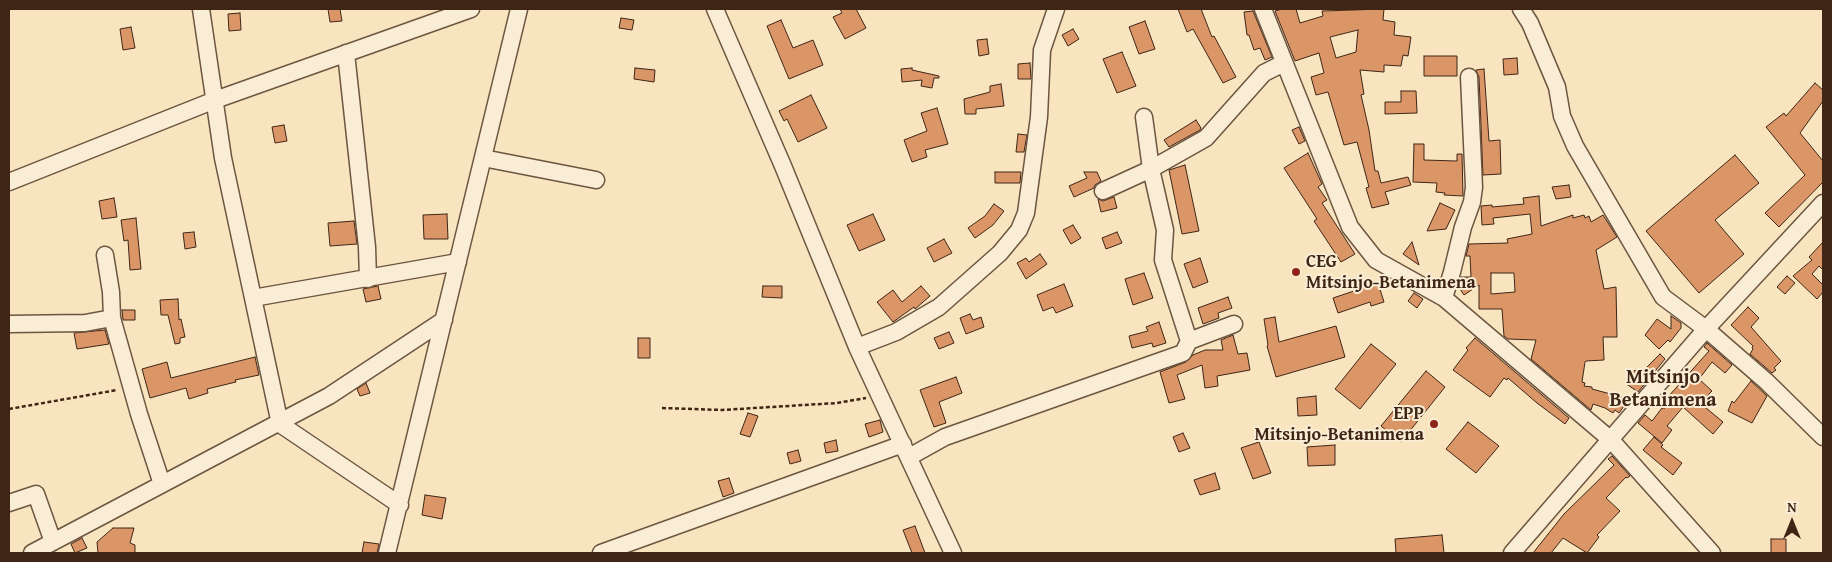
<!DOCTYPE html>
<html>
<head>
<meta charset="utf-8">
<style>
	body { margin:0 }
	#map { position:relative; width:1832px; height:562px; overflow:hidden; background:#f8e4be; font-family:"Gentium Book Plus",serif }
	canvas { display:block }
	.frame { position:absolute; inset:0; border:10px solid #3f2516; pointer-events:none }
	.north { position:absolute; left:1767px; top:497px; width:50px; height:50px; -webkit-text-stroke:4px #faedd5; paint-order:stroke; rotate:0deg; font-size:14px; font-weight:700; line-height:20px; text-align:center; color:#3f2516 }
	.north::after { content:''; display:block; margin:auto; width:18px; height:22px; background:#3f2516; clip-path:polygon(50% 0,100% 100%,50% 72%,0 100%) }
</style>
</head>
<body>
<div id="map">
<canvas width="1832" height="562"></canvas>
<div class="frame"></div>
<div class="north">N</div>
</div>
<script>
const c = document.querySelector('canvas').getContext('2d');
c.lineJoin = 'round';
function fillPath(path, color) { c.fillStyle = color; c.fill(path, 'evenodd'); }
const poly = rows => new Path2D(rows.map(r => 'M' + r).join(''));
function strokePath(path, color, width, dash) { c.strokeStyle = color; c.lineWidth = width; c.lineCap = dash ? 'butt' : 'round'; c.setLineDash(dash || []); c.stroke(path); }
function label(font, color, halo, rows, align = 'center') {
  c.font = font + ' "Gentium Book Plus",serif'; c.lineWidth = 4; c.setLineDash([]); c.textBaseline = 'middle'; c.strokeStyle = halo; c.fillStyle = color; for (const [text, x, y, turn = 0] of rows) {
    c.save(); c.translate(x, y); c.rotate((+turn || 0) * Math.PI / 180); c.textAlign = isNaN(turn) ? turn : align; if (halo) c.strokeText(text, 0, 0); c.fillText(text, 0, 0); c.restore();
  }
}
const building = poly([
	[328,9,340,9,342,21,330,22,328,9],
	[840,9,856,9,866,28,845,39,833,17,842,13,840,9],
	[1178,9,1201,9,1212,37,1214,36,1236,77,1223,83,1193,29,1187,32,1178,9],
	[1282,9,1296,9,1300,23,1323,16,1322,11,1384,9,1383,20,1395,22,1394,35,1411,37,1408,56,1403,55,1401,66,1384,65,1384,72,1360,70,1364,94,1361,95,1369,130,1375,171,1378,171,1381,183,1408,177,1411,185,1385,192,1389,204,1372,208,1366,188,1369,187,1357,142,1344,145,1328,92,1316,95,1311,77,1324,73,1319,53,1295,61,1275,11,1282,9],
	[1358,30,1356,52,1336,58,1330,37,1358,30],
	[1253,11,1272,57,1265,60,1260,48,1254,50,1249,35,1247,35,1244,12,1253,11],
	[240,13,241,30,229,31,228,14,240,13],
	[621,18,634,20,632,30,619,28,621,18],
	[781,20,793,48,813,40,823,65,789,79,767,26,781,20],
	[1145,21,1155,49,1139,54,1129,27,1145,21],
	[131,27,135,48,123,50,120,29,131,27],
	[1073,29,1079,39,1068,46,1062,35,1073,29],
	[987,39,989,54,979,56,977,40,987,39],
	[1122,52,1136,86,1117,93,1103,59,1122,52],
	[1424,56,1457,56,1457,76,1424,76,1424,56],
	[1517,58,1518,74,1504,75,1503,59,1517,58],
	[1030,63,1031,79,1018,79,1018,64,1030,63],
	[635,68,655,70,654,82,634,79,635,68],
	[912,68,912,70,939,76,939,78,934,78,932,88,921,86,922,80,902,82,901,69,912,68],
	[1484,69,1489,141,1500,140,1501,174,1483,175,1479,77,1476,70,1484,69],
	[1815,83,1823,90,1823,101,1800,133,1823,161,1823,182,1779,227,1765,213,1805,175,1766,127,1784,113,1786,116,1815,83],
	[1001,84,1004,106,976,109,976,114,965,114,964,99,990,92,990,86,1001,84],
	[1401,91,1416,91,1417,113,1385,114,1385,102,1401,102,1401,91],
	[811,95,827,128,798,142,787,119,784,121,779,111,811,95],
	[937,108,948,144,925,150,927,157,912,162,904,140,927,131,921,113,937,108],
	[1196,120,1201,128,1200,130,1169,147,1164,140,1196,120],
	[284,125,287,141,275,143,272,127,284,125],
	[1299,127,1305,141,1299,144,1292,130,1299,127],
	[1018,134,1027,135,1024,152,1016,152,1018,134],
	[1414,144,1424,144,1424,160,1457,161,1457,154,1462,154,1463,196,1444,195,1445,193,1436,192,1437,183,1413,182,1414,144],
	[1308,153,1322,184,1318,187,1327,200,1322,203,1355,254,1341,262,1314,221,1317,219,1284,168,1308,153],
	[1735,155,1759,183,1715,220,1744,254,1699,293,1646,231,1735,155],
	[1185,165,1199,231,1182,234,1169,170,1185,165],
	[995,172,1021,172,1020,183,995,183,995,172],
	[1084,172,1097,172,1101,181,1095,185,1094,188,1074,197,1069,186,1087,178,1084,172],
	[1569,185,1571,197,1556,199,1552,187,1569,185],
	[1539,196,1541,226,1573,215,1573,218,1584,215,1585,218,1589,216,1591,222,1603,215,1617,237,1596,250,1604,289,1616,287,1617,337,1603,337,1604,360,1586,361,1585,362,1582,382,1585,383,1584,386,1592,387,1592,389,1629,399,1619,413,1615,410,1613,413,1605,408,1593,404,1591,410,1531,359,1536,340,1508,339,1504,336,1502,309,1479,309,1479,285,1464,295,1458,286,1461,277,1471,277,1470,256,1466,256,1469,244,1508,243,1507,239,1532,234,1530,214,1493,218,1494,224,1482,225,1481,206,1492,205,1492,207,1524,204,1523,198,1539,196],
	[1491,273,1514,273,1515,292,1491,294,1491,273],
	[1114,197,1117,208,1101,212,1098,199,1103,201,1114,197],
	[114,198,117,217,102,219,99,201,114,198],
	[1440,203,1455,210,1446,229,1427,231,1440,203],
	[994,204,1004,211,993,225,975,238,968,228,985,216,994,204],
	[447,214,448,239,424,239,423,215,447,214],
	[873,214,885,240,859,251,847,225,873,214],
	[136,218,141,269,130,270,128,240,124,241,121,220,136,218],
	[354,221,357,244,330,246,328,223,354,221],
	[1073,225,1081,238,1071,244,1063,230,1073,225],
	[194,232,196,247,185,249,183,233,194,232],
	[1117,232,1122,243,1106,249,1102,238,1117,232],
	[944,239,952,253,934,262,927,248,944,239],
	[1412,242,1419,265,1403,254,1412,242],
	[1823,242,1823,270,1819,266,1812,274,1823,285,1823,292,1817,299,1793,276,1812,260,1809,257,1823,242],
	[1040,254,1047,264,1026,279,1017,263,1026,258,1029,262,1040,254],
	[1200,258,1208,282,1193,288,1184,264,1200,258],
	[1144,273,1153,298,1133,305,1125,279,1144,273],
	[1787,276,1795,283,1785,294,1777,287,1787,276],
	[1378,283,1384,302,1371,306,1370,302,1338,313,1333,298,1378,283],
	[1064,284,1073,306,1056,313,1053,307,1043,311,1037,295,1064,284],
	[378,286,381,299,366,302,363,289,378,286],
	[763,286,782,286,782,298,762,297,763,286],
	[921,286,930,296,915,309,914,307,893,322,877,302,893,290,902,302,921,286],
	[1414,293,1423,299,1417,308,1408,301,1414,293],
	[1228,297,1232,308,1218,313,1219,318,1203,324,1198,308,1228,297],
	[178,299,179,320,181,319,185,337,180,338,180,343,175,344,168,315,161,315,160,300,178,299],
	[1748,307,1759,318,1751,327,1781,361,1774,368,1776,370,1772,373,1750,354,1753,349,1752,348,1753,346,1731,325,1748,307],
	[122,310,135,310,135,320,123,320,122,310],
	[970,314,973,320,981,317,984,327,966,334,960,318,970,314],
	[1671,316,1681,323,1681,328,1670,342,1668,340,1659,349,1645,335,1657,319,1671,329,1671,316],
	[1275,317,1279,342,1336,326,1345,357,1276,377,1267,346,1268,345,1264,319,1275,317],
	[1159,322,1166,343,1153,347,1152,343,1132,348,1129,336,1148,331,1146,327,1159,322],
	[105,330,109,344,77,349,74,333,105,330],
	[949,332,954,343,939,349,934,338,949,332],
	[1233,335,1238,354,1247,353,1250,370,1217,376,1218,386,1205,388,1202,365,1177,375,1185,399,1169,403,1160,372,1186,362,1193,355,1205,350,1223,350,1221,340,1233,335],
	[638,338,650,338,650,358,638,358,638,338],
	[1475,338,1569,418,1565,424,1537,403,1508,378,1507,380,1504,378,1490,397,1453,370,1468,350,1466,348,1475,338],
	[1707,343,1732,365,1725,373,1712,362,1699,379,1712,391,1700,403,1723,422,1713,434,1683,407,1667,426,1672,430,1662,443,1638,423,1645,415,1652,421,1662,408,1665,408,1663,407,1669,400,1667,398,1709,351,1704,347,1707,343],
	[1371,344,1396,364,1360,409,1335,389,1371,344],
	[1660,354,1665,359,1638,392,1625,383,1635,370,1640,374,1660,354],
	[255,357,259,375,235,380,236,382,207,389,208,393,189,399,186,388,150,398,142,369,167,362,171,378,255,357],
	[1426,371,1445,387,1401,442,1381,426,1426,371],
	[956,377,962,393,939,402,946,423,934,427,920,390,956,377],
	[1751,381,1767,396,1752,423,1728,411,1732,401,1734,403,1751,381],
	[366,383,370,393,360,396,357,389,366,383],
	[1316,396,1317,415,1298,416,1297,398,1316,396],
	[748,413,758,416,750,437,740,434,748,413],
	[880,420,883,432,869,437,865,424,880,420],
	[1468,422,1499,446,1476,473,1446,449,1468,422],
	[1183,433,1190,448,1179,452,1173,437,1183,433],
	[1654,437,1663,445,1661,447,1682,463,1673,475,1643,450,1654,437],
	[836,440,838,451,826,453,824,443,836,440],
	[1259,442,1271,473,1253,479,1241,448,1259,442],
	[1335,445,1335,465,1308,466,1307,447,1335,445],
	[798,450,801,461,790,464,787,453,798,450],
	[1612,456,1630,476,1627,478,1626,477,1606,498,1620,511,1597,535,1599,537,1587,553,1563,538,1551,553,1533,553,1564,514,1614,465,1608,459,1612,456],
	[1215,473,1220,489,1200,495,1194,480,1215,473],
	[729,478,734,493,723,497,718,481,729,478],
	[425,495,446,498,442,519,422,515,425,495],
	[915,526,925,553,912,553,903,530,915,526],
	[113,528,134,528,130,543,135,545,135,553,98,553,97,542,113,528],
	[1442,535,1444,553,1396,553,1395,539,1442,535],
	[82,538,87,548,75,553,71,544,82,538],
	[1771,539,1786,539,1786,553,1771,553,1771,539],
	[364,542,379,544,377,553,362,553,364,542]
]);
fillPath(building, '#db9668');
strokePath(building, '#3f2516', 1);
const minor = poly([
	[201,9,223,158,280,424,400,505],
	[715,9,783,166,857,347,953,553],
	[1263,9,1350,227,1376,260,1444,298,1611,440,1712,553],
	[1521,9,1530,23,1557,87,1562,116,1575,146,1663,297,1706,329,1767,382,1823,437],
	[346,53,367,247,368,279],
	[483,158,596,180],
	[9,182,215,100,471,9],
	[1103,191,1151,169,1206,138,1264,73,1284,63],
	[253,298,458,262],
	[1444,298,1452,272,1463,227,1472,202,1474,187,1469,77],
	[112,318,139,414,162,484],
	[9,324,85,323,112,318,111,292,105,255],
	[1189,341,1234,324],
	[857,347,896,332,939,307,1000,253,1019,230,1026,213,1039,117,1042,50,1056,9],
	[909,457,945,437,1183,353,1189,341,1163,260,1165,230,1151,169,1144,117],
	[9,503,36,494,53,542],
	[32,553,329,396,444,320],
	[387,553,519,9],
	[601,553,903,444],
	[1512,553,1706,329,1823,203]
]);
strokePath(minor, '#6d5540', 19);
strokePath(poly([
	[662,408,722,410,837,403,866,398],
	[9,409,117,390]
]), '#3f2516', 2.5, [4, 2.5]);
strokePath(minor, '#faedd5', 16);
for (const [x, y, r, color] of [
	[1296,272,5,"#8f2418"],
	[1434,424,5,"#8f2418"]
]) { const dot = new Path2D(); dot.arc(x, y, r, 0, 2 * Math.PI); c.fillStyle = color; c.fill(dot); strokePath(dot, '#faedd5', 2); }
label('bold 18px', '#3f2516', '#faedd5', [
	["CEG",1306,262],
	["Mitsinjo-Betanimena",1306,283],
	["EPP",1424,414,"right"],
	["Mitsinjo-Betanimena",1424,435,"right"]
], 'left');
label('bold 20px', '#3f2516', '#faedd5', [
	["Mitsinjo",1663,378],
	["Betanimena",1663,401]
]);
</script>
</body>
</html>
